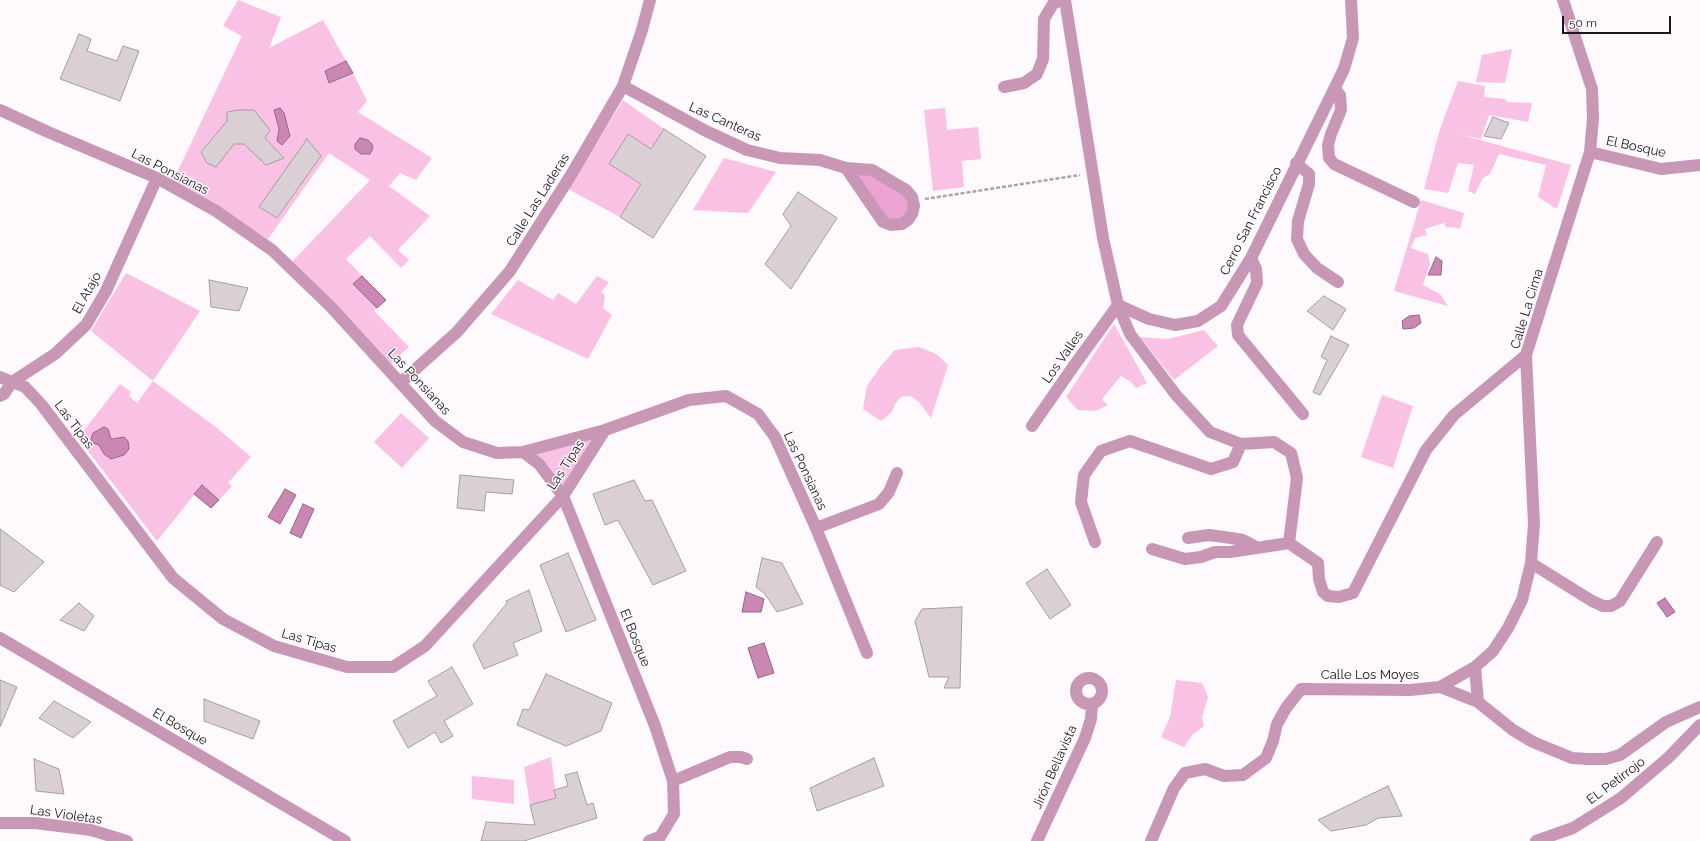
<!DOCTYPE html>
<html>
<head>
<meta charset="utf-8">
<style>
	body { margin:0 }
	#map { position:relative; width:1700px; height:841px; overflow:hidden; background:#fef9fc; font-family:Raleway,sans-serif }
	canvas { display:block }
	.scale { position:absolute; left:1562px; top:16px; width:109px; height:18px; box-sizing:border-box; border:2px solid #1a1619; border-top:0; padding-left:5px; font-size:12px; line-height:14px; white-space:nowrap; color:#1a1619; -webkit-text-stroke:3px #fef9fc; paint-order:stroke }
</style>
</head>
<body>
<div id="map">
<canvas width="1700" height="841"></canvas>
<div class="scale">50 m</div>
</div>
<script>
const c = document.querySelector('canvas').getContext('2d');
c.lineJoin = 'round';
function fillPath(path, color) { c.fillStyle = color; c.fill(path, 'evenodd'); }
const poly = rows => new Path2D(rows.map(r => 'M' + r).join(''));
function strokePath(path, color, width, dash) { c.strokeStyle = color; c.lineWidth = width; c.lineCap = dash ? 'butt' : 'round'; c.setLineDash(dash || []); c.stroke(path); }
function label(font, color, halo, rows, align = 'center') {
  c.font = font + ' Raleway,sans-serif'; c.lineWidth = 3; c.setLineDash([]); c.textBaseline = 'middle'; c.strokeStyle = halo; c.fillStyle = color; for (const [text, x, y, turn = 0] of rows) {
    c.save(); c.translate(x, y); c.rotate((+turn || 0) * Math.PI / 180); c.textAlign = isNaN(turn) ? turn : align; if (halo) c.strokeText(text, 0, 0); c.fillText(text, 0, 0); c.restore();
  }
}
fillPath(poly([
	[238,0,281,17,269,48,323,20,346,61,325,71,329,83,353,73,367,101,358,112,432,158,416,180,400,173,389,186,430,216,398,250,409,260,401,268,370,236,346,259,362,276,353,284,377,308,374,311,409,347,390,365,291,263,370,180,329,153,268,239,173,181,242,36,223,26],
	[1512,49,1505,83,1476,82,1482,55],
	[1458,81,1485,86,1484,97,1505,99,1507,102,1532,103,1528,122,1489,115,1481,139,1458,134,1571,165,1557,209,1538,197,1546,165,1499,154,1490,174,1483,178,1475,194,1468,191,1474,165,1458,163,1448,193,1424,189,1440,129],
	[623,100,664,129,651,149,610,164,641,184,620,217,568,189],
	[945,108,947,130,978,127,981,159,962,161,964,187,933,191,924,110],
	[724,158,776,172,748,213,693,210],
	[1421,200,1464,213,1460,229,1454,227,1447,228,1444,223,1425,229,1427,235,1415,238,1411,248,1428,254,1430,264,1423,285,1440,294,1448,306,1394,291],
	[126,273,200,311,153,381,217,428,251,457,228,483,232,486,219,500,202,485,157,541,78,438,120,384,131,392,129,396,137,403,153,381,91,331],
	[104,427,108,429,110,439,119,437,104,454,99,445],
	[597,276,609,282,602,291,605,297,603,308,612,315,588,359,491,314,518,280,553,300,558,293,576,304],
	[1114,324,1147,383,1136,388,1131,382,1121,376,1102,399,1108,405,1096,411,1078,410,1066,397],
	[1204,330,1218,346,1174,380,1140,337,1168,339],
	[919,347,936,354,948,365,931,418,919,402,911,396,901,397,895,404,892,412,881,421,863,409,867,386,880,367,895,350],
	[1382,395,1413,406,1393,468,1361,457],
	[401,413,429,438,402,468,374,442],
	[605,430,563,496,523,452],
	[1176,680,1202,683,1208,697,1202,717,1204,726,1193,734,1184,747,1161,737,1170,717],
	[551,757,556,798,530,805,524,767],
	[472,776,514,780,514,804,472,799]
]), '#f9c2e4');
fillPath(poly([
	[846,168,872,170,906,190,912,214,891,225]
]), '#eba4d1');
const water = poly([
	[346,61,353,73,329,83,325,71,346,61],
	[280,108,284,113,290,136,282,145,277,141,279,129,274,110,280,108],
	[360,138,368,140,372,144,373,148,370,154,361,154,355,149,355,144,360,138],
	[1436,257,1442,261,1441,275,1428,275,1436,257],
	[362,276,386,300,377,308,353,284,362,276],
	[1419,315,1421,323,1414,328,1403,329,1402,321,1409,316,1419,315],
	[104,427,108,429,111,439,124,437,128,441,129,449,124,455,111,459,104,454,99,445,93,443,91,439,93,433,104,427],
	[202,485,219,500,211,508,194,494,202,485],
	[285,489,296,495,280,524,268,517,285,489],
	[303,504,314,509,301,538,290,533,303,504],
	[746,592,764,599,761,612,742,612,746,592],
	[1665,598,1675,612,1667,617,1657,603,1665,598],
	[764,643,774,673,758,678,748,648,764,643]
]);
fillPath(water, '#cb87b3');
strokePath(water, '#966585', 1);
const building = poly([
	[79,34,91,39,87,51,117,61,123,46,139,51,120,101,60,79,79,34],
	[239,110,254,110,270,130,265,138,284,158,266,165,244,144,234,144,216,167,207,163,201,152,227,121,227,112,239,110],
	[1493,117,1509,123,1501,139,1484,136,1493,117],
	[664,129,706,156,653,238,620,217,641,184,609,164,628,134,651,149,664,129],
	[307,139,321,156,277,218,259,207,307,139],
	[798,192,837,218,791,289,765,264,791,226,783,214,798,192],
	[209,280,248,288,239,311,211,307,209,280],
	[1324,296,1346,309,1333,330,1307,311,1324,296],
	[1331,336,1349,345,1320,395,1313,392,1327,360,1321,357,1331,336],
	[460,475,514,480,512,494,486,492,484,511,457,508,460,475],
	[634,480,645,501,652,500,686,571,653,585,618,520,605,525,593,494,634,480],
	[0,529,44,562,14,592,0,585,0,529],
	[568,553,596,620,566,632,540,565,568,553],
	[762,558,782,563,803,604,777,612,765,594,756,587,762,558],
	[1047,569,1071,605,1050,619,1026,583,1047,569],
	[529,590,542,631,513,643,518,655,484,669,473,645,507,603,506,601,529,590],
	[79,603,94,616,84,631,60,620,79,603],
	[962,607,960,688,944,688,949,677,929,677,915,621,922,609,962,607],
	[452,667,473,704,444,721,453,736,441,743,435,732,408,748,393,721,437,696,428,681,452,667],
	[546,674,612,703,601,731,566,746,517,725,523,709,529,710,546,674],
	[0,680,17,687,0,727,0,680],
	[204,699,260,721,253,739,204,721,204,699],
	[54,701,91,722,73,738,39,718,54,701],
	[874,758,884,786,817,811,810,788,874,758],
	[34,759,59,769,64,794,36,791,34,759],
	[577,772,587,805,593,803,597,818,524,841,481,841,486,822,535,825,530,805,556,798,554,790,568,786,565,775,577,772],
	[1388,786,1402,816,1378,818,1366,825,1331,831,1318,820,1388,786]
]);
fillPath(building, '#dbcfd6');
strokePath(building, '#a79ca3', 1);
strokePath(poly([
	[925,199,1080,175]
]), '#a9a4a7', 2.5, [4, 2]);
strokePath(poly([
	[1065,0,1103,238,1118,305,1130,334,1176,395,1210,432,1241,444,1274,442,1291,453,1297,478,1289,543],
	[623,86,706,131,747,150,780,158,820,160,846,168,872,170,906,190,912,197,914,206,912,214,908,220,902,224,891,225,883,222,846,168],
	[1004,87,1024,83,1037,74,1043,59,1044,19,1053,4,1061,0],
	[1335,89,1340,95,1341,110,1331,134,1328,145,1329,158,1334,164,1414,202],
	[0,110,48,132,157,178,216,211,272,250,331,307,435,421,463,442,497,453,523,452,605,430,689,400,726,396,758,414,775,437,816,528,867,653],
	[1590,152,1661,169,1700,165],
	[1296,163,1309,174,1309,184,1298,221,1297,239,1304,254,1317,268,1338,282],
	[1251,258,1256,269,1257,283,1237,325,1238,335,1303,414],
	[1118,305,1149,319,1175,325,1198,321,1221,306,1251,258,1344,69,1353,38,1351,0],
	[0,377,25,387,41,404,173,578,223,619,274,646,347,667,393,667,425,646,563,496,605,430],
	[400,383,457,332,510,271,571,175,623,86,642,30,650,0],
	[0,396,4,394,12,382,55,354,86,325,106,291,157,178],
	[1032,426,1073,367,1118,305],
	[523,452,539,464,563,496,655,726,673,781,674,814,660,837,649,841],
	[816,528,879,504,889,492,897,473],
	[1188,538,1209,535,1231,538,1243,540,1258,548],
	[1095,542,1081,502,1084,475,1101,451,1130,441,1211,469,1233,462,1241,444],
	[1152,549,1185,559,1201,557,1215,552,1230,552,1289,543,1318,563,1319,579,1323,592,1328,596,1339,597,1353,593,1426,450,1454,415,1526,355],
	[1531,563,1592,601,1603,606,1611,606,1620,601,1657,542],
	[0,638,345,841],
	[1475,667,1478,702],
	'1076 691a13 13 0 1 1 26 0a13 13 0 1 1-26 0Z',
	[1440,687,1478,702,1513,730,1533,742,1572,758,1588,759,1606,759,1620,755,1666,722,1700,707],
	[673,781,730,757,741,757,747,759],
	[0,823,35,823,91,830,127,841],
	[1037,841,1085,738,1091,719,1092,704],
	[1151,841,1174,788,1185,773,1205,769,1224,776,1243,775,1266,758,1273,741,1277,724,1286,708,1301,689,1410,690,1440,687,1475,667,1493,651,1508,628,1522,600,1531,563,1534,524,1526,355,1590,152,1593,118,1592,89,1563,0],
	[1536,841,1573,828,1621,798,1669,757,1700,725]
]), '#c997b6', 12);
label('13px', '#1a1619', '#fef9fc', [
	["Las Canteras",725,122,24],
	["El Bosque",1636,147,12],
	["Las Ponsianas",170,172,27],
	["Calle Las Laderas",538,200,-58],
	["Cerro San Francisco",1251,221,-63],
	["El Atajo",87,293,-61],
	["Calle La Cima",1527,309,-73],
	["Los Valles",1063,357,-55],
	["Las Ponsianas",419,382,47],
	["Las Tipas",74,425,53],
	["Las Tipas",566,465,-57],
	["Las Ponsianas",805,471,65],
	["El Bosque",635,638,68],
	["Las Tipas",309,641,16],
	["Calle Los Moyes",1370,675],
	["El Bosque",180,727,30],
	["Jirón Bellavista",1055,767,-66],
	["EL Petirrojo",1616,781,-37],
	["Las Violetas",66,815,8]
]);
</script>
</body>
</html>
